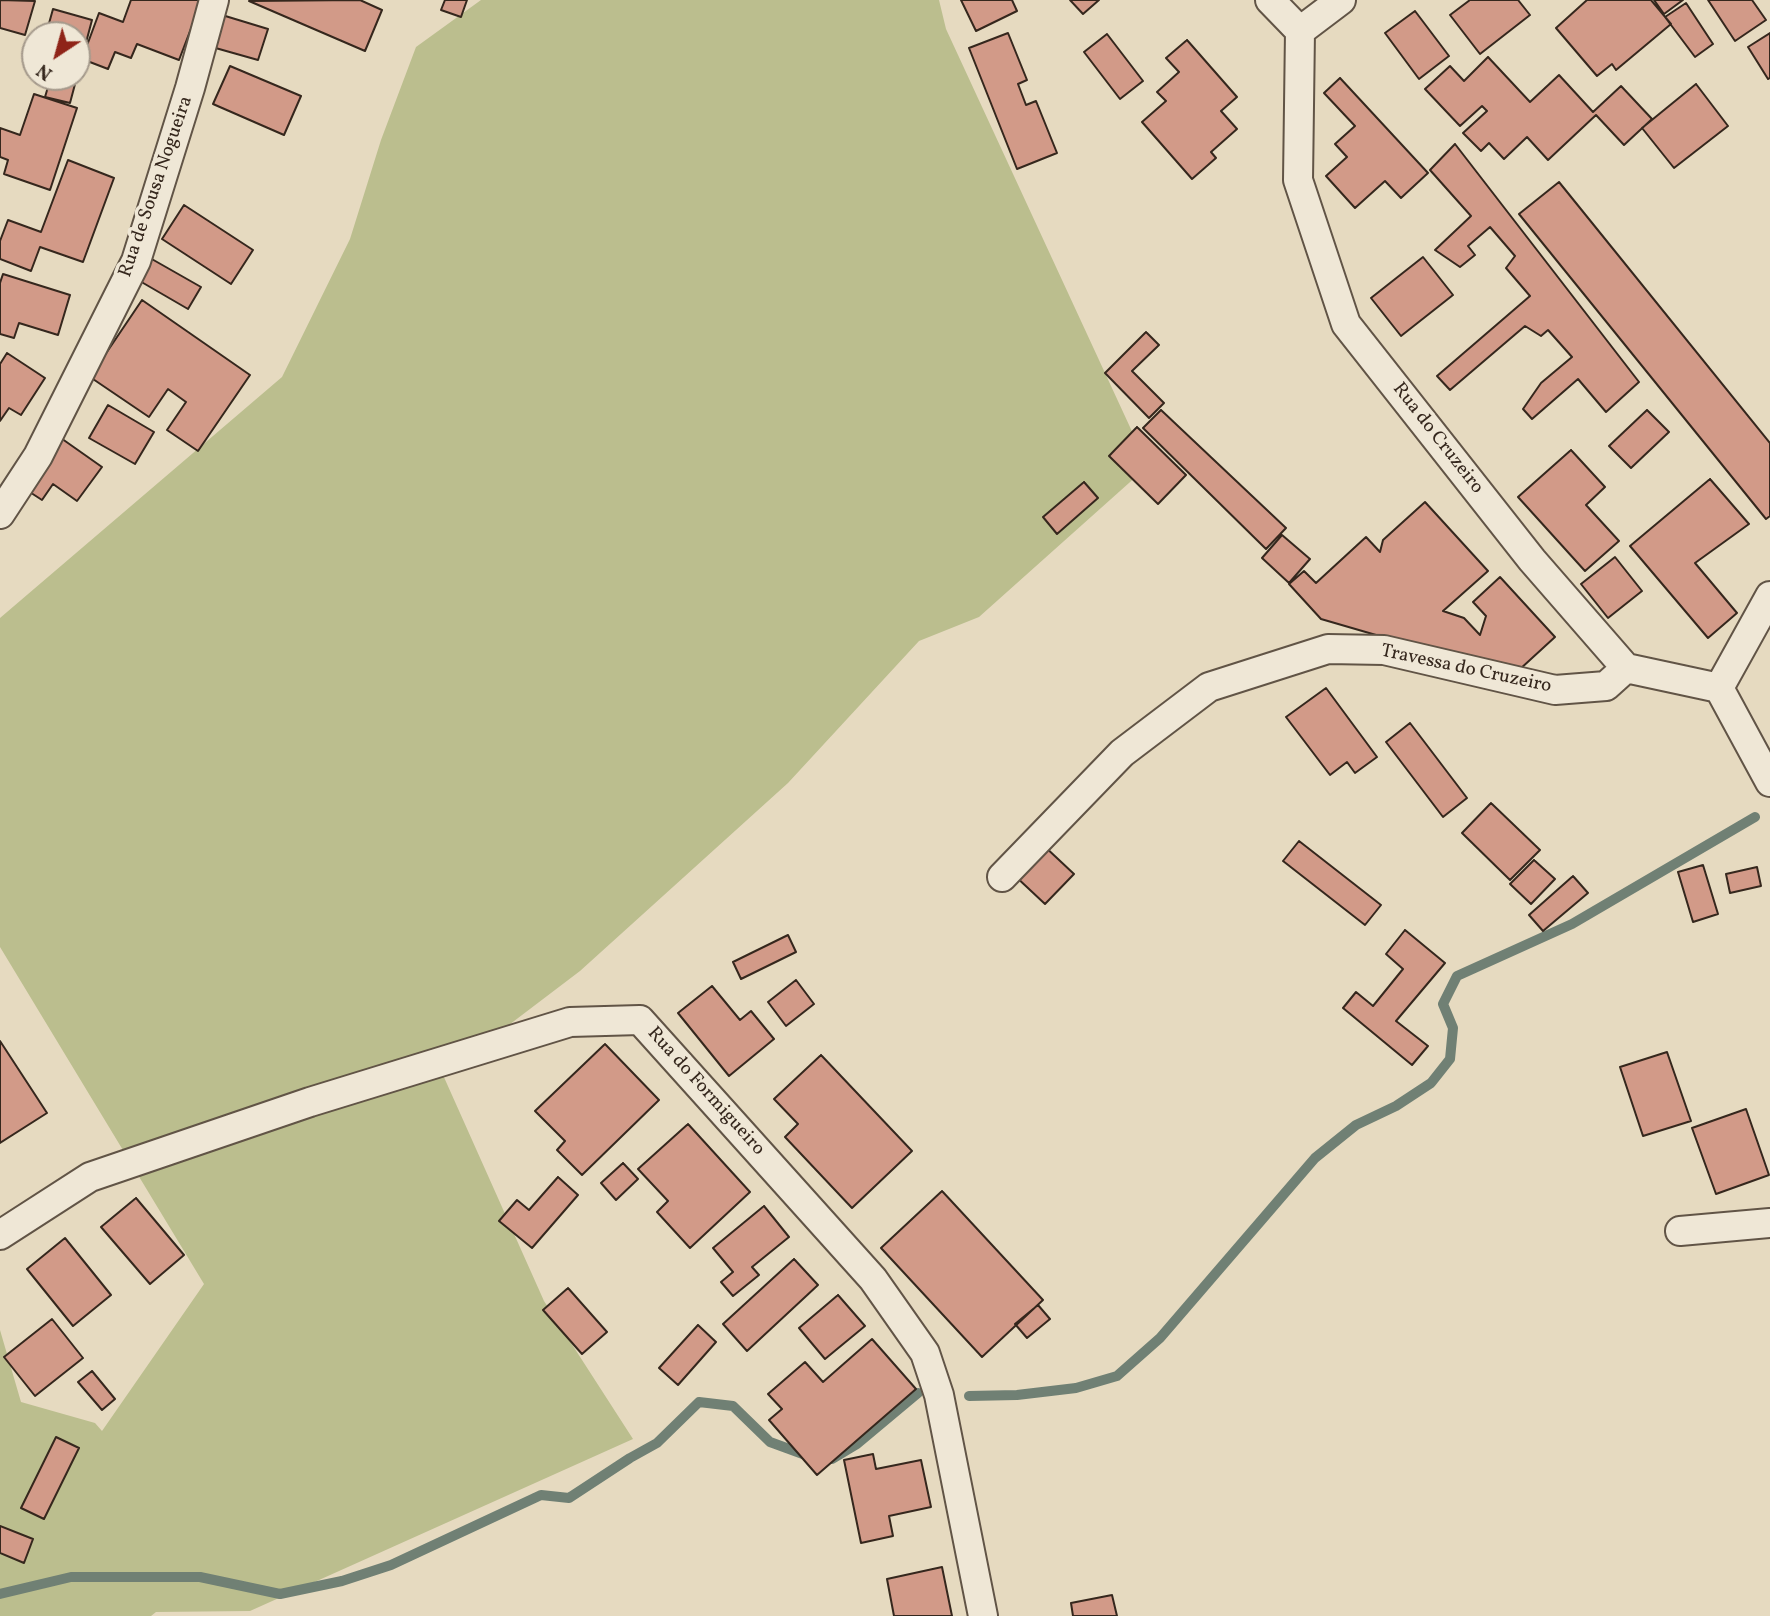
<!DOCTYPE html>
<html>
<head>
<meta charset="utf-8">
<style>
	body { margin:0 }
	#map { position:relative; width:1770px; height:1616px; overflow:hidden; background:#e6dac0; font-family:Vollkorn,serif }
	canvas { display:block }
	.north { position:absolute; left:21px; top:21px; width:70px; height:70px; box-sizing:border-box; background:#efe7d6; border:2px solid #a59a8c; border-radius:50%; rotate:216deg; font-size:19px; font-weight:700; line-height:28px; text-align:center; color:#35271d }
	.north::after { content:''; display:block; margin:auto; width:24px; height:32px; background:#8f2418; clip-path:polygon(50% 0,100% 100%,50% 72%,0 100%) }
</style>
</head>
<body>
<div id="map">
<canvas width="1770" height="1616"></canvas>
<div class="north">N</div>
</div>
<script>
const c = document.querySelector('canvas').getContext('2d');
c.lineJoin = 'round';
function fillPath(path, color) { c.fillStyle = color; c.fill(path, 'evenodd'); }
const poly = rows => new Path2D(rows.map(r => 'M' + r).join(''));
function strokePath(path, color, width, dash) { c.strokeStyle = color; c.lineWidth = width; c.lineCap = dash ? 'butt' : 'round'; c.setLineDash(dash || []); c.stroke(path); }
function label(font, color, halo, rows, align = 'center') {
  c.font = font + ' Vollkorn,serif'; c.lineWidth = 7; c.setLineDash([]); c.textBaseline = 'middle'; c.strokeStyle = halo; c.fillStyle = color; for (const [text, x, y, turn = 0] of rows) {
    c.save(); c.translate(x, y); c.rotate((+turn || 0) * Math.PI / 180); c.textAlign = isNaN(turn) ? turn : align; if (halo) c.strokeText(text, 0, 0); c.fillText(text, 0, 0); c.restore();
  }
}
fillPath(poly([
	[481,0,939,0,946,29,1148,466,979,617,919,641,788,783,580,971,443,1075,544,1301,633,1439,250,1611,156,1612,151,1616,0,1616,0,1330,21,1402,95,1423,102,1431,204,1284,0,947,0,618,282,377,350,239,381,140,416,47]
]), '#bbbe8e');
strokePath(poly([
	[969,1396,1017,1395,1076,1388,1117,1376,1160,1338,1315,1158,1356,1125,1396,1106,1431,1083,1450,1059,1453,1028,1443,1004,1457,976,1572,924,1755,817],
	[832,1459,857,1444,918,1393],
	[0,1594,71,1577,200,1577,280,1594,342,1581,391,1565,541,1495,569,1498,630,1458,657,1443,699,1402,733,1406,770,1442,811,1457]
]), '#708074', 10);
const building = poly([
	[0,0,35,1,25,35,0,28,0,0],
	[131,0,202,0,179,60,137,44,131,58,115,52,108,69,82,59,99,13,123,22,131,0],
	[360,0,382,10,365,51,249,1,360,0],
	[445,0,467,0,461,17,441,10,445,0],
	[961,0,1012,0,1017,11,976,31,961,0],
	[1070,0,1099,0,1083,14,1070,0],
	[1470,0,1518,0,1530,15,1480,54,1450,15,1470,0],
	[1587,0,1651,0,1671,24,1616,70,1612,64,1597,76,1556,28,1587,0],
	[1654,0,1683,0,1664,14,1654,0],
	[1708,0,1752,0,1766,20,1735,41,1708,0],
	[1686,3,1713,44,1695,57,1665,17,1686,3],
	[53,9,92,20,70,103,45,97,51,77,77,77,77,35,62,35,63,31,48,27,53,9],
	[1415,11,1449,56,1419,79,1385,33,1415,11],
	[222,15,268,29,258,60,212,47,222,15],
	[1008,33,1027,80,1018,84,1026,105,1036,101,1057,153,1017,169,969,48,1008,33],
	[1770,33,1770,78,1768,79,1748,47,1770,33],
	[1107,34,1143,81,1120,99,1084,52,1107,34],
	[1187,40,1237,97,1221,111,1237,129,1211,152,1216,158,1192,179,1142,122,1166,101,1157,92,1179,72,1166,58,1187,40],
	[1488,57,1530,102,1559,75,1593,112,1621,86,1652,119,1624,145,1596,115,1548,160,1527,137,1504,159,1489,143,1481,151,1463,133,1487,111,1482,106,1460,126,1425,89,1450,66,1464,81,1488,57],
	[230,66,301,96,284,135,213,104,230,66],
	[1340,78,1428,173,1401,198,1385,181,1355,208,1326,176,1347,157,1335,144,1355,126,1324,93,1340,78],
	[1696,84,1728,126,1674,168,1642,128,1696,84],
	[34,94,77,108,50,190,4,174,8,160,0,157,0,128,20,135,34,94],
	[1455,144,1639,382,1606,412,1578,379,1532,419,1523,409,1541,383,1572,357,1548,330,1541,336,1525,326,1450,390,1437,376,1530,296,1506,268,1515,256,1490,227,1468,246,1475,255,1460,267,1435,250,1471,216,1430,170,1455,144],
	[68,160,114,178,83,262,40,247,31,271,0,259,0,241,8,220,41,232,68,160],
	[1559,182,1770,443,1770,516,1766,519,1519,214,1559,182],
	[184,205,253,250,231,284,162,239,184,205],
	[1423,257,1453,295,1401,336,1371,298,1423,257],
	[150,258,201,287,188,309,138,280,150,258],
	[3,274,70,295,58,335,19,323,14,338,0,334,0,283,3,274],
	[142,300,250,375,198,451,167,430,186,402,168,389,149,417,90,377,142,300],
	[1146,332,1159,345,1132,371,1164,403,1149,418,1105,373,1146,332],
	[7,353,45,378,21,415,9,408,0,421,0,364,7,353],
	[108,405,154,432,135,464,89,438,108,405],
	[1161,410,1286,528,1266,549,1143,428,1161,410],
	[1647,410,1669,432,1631,468,1609,446,1647,410],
	[1137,427,1186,475,1158,504,1109,456,1137,427],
	[58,436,102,467,77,501,53,484,42,500,22,487,58,436],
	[1571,450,1605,487,1586,505,1619,541,1585,571,1518,497,1571,450],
	[1710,479,1749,524,1695,563,1737,613,1708,638,1630,546,1710,479],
	[1084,482,1098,498,1057,534,1043,517,1084,482],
	[1425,502,1488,571,1443,611,1464,618,1480,635,1486,616,1473,602,1500,577,1555,637,1519,670,1517,676,1321,619,1289,584,1304,571,1316,583,1366,537,1380,552,1383,540,1425,502],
	[1282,535,1310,559,1289,583,1262,558,1282,535],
	[1615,557,1642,591,1608,618,1581,584,1615,557],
	[1326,688,1377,757,1355,773,1347,762,1330,775,1286,717,1326,688],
	[1410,723,1467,798,1443,817,1386,742,1410,723],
	[1491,803,1540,850,1510,880,1462,833,1491,803],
	[1299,841,1381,905,1365,925,1283,861,1299,841],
	[1042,844,1074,874,1045,904,1013,874,1042,844],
	[1534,860,1555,879,1531,904,1510,884,1534,860],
	[1703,865,1718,914,1693,922,1678,872,1703,865],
	[1757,867,1761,886,1730,893,1726,874,1757,867],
	[1573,876,1588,893,1543,931,1529,915,1573,876],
	[1405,930,1445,963,1396,1021,1428,1046,1412,1065,1343,1008,1356,992,1373,1006,1403,969,1386,954,1405,930],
	[788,935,796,952,741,979,733,962,788,935],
	[796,980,814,1004,786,1026,768,1002,796,980],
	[712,986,740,1020,751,1011,774,1039,729,1076,678,1013,712,986],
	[0,1041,47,1113,0,1143,0,1041],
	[605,1044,659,1100,582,1175,557,1150,565,1141,535,1111,605,1044],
	[1667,1052,1691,1121,1643,1136,1620,1067,1667,1052],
	[821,1055,912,1151,852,1208,785,1137,798,1124,774,1099,821,1055],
	[1746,1109,1769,1175,1716,1194,1692,1128,1746,1109],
	[688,1124,750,1192,690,1248,657,1212,668,1201,638,1169,688,1124],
	[623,1163,638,1179,616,1200,601,1183,623,1163],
	[558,1177,578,1195,532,1248,499,1221,517,1200,529,1210,558,1177],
	[942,1191,1043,1300,982,1357,881,1248,942,1191],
	[136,1198,184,1255,150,1284,101,1227,136,1198],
	[764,1206,789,1237,752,1267,759,1275,733,1296,721,1282,733,1272,713,1248,764,1206],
	[65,1238,111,1295,73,1326,27,1269,65,1238],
	[794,1259,818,1285,747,1351,723,1324,794,1259],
	[568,1288,607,1332,582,1354,543,1310,568,1288],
	[838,1295,865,1326,825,1359,799,1328,838,1295],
	[1038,1305,1050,1319,1027,1338,1015,1324,1038,1305],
	[52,1319,83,1358,35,1396,4,1357,52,1319],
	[698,1325,716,1342,678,1385,659,1368,698,1325],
	[872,1339,916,1389,817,1475,769,1420,782,1409,768,1394,805,1362,823,1382,872,1339],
	[92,1371,115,1399,102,1410,78,1382,92,1371],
	[56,1437,79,1448,44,1519,21,1508,56,1437],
	[873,1454,876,1469,921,1460,931,1507,889,1516,893,1536,861,1543,844,1460,873,1454],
	[0,1526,33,1539,24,1563,0,1553,0,1526],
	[942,1567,952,1616,894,1616,887,1579,942,1567],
	[1112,1595,1117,1616,1073,1616,1071,1603,1112,1595]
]);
fillPath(building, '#d29a88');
strokePath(building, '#35271d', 2);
const minor = poly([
	[1270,0,1300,31],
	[1300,31,1298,180,1346,324,1532,560,1626,668,1719,688,1770,782],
	[1300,31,1341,0],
	[0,514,38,456,136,261,190,88,214,0],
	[1719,688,1770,596],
	[1002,877,1122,753,1209,687,1328,649,1384,650,1555,690,1606,686,1626,668],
	[1680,1231,1770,1223],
	[0,1235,90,1177,310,1102,570,1022,640,1020,873,1279,925,1353,939,1395,983,1616]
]);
strokePath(minor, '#615446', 32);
strokePath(minor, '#efe7d6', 28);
label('19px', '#35271d', '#efe7d6', [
	["Rua de Sousa Nogueira",157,187,-71],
	["Rua do Cruzeiro",1437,439,52],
	["Travessa do Cruzeiro",1466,670,12],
	["Rua do Formigueiro",705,1092,48]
]);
</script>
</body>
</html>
